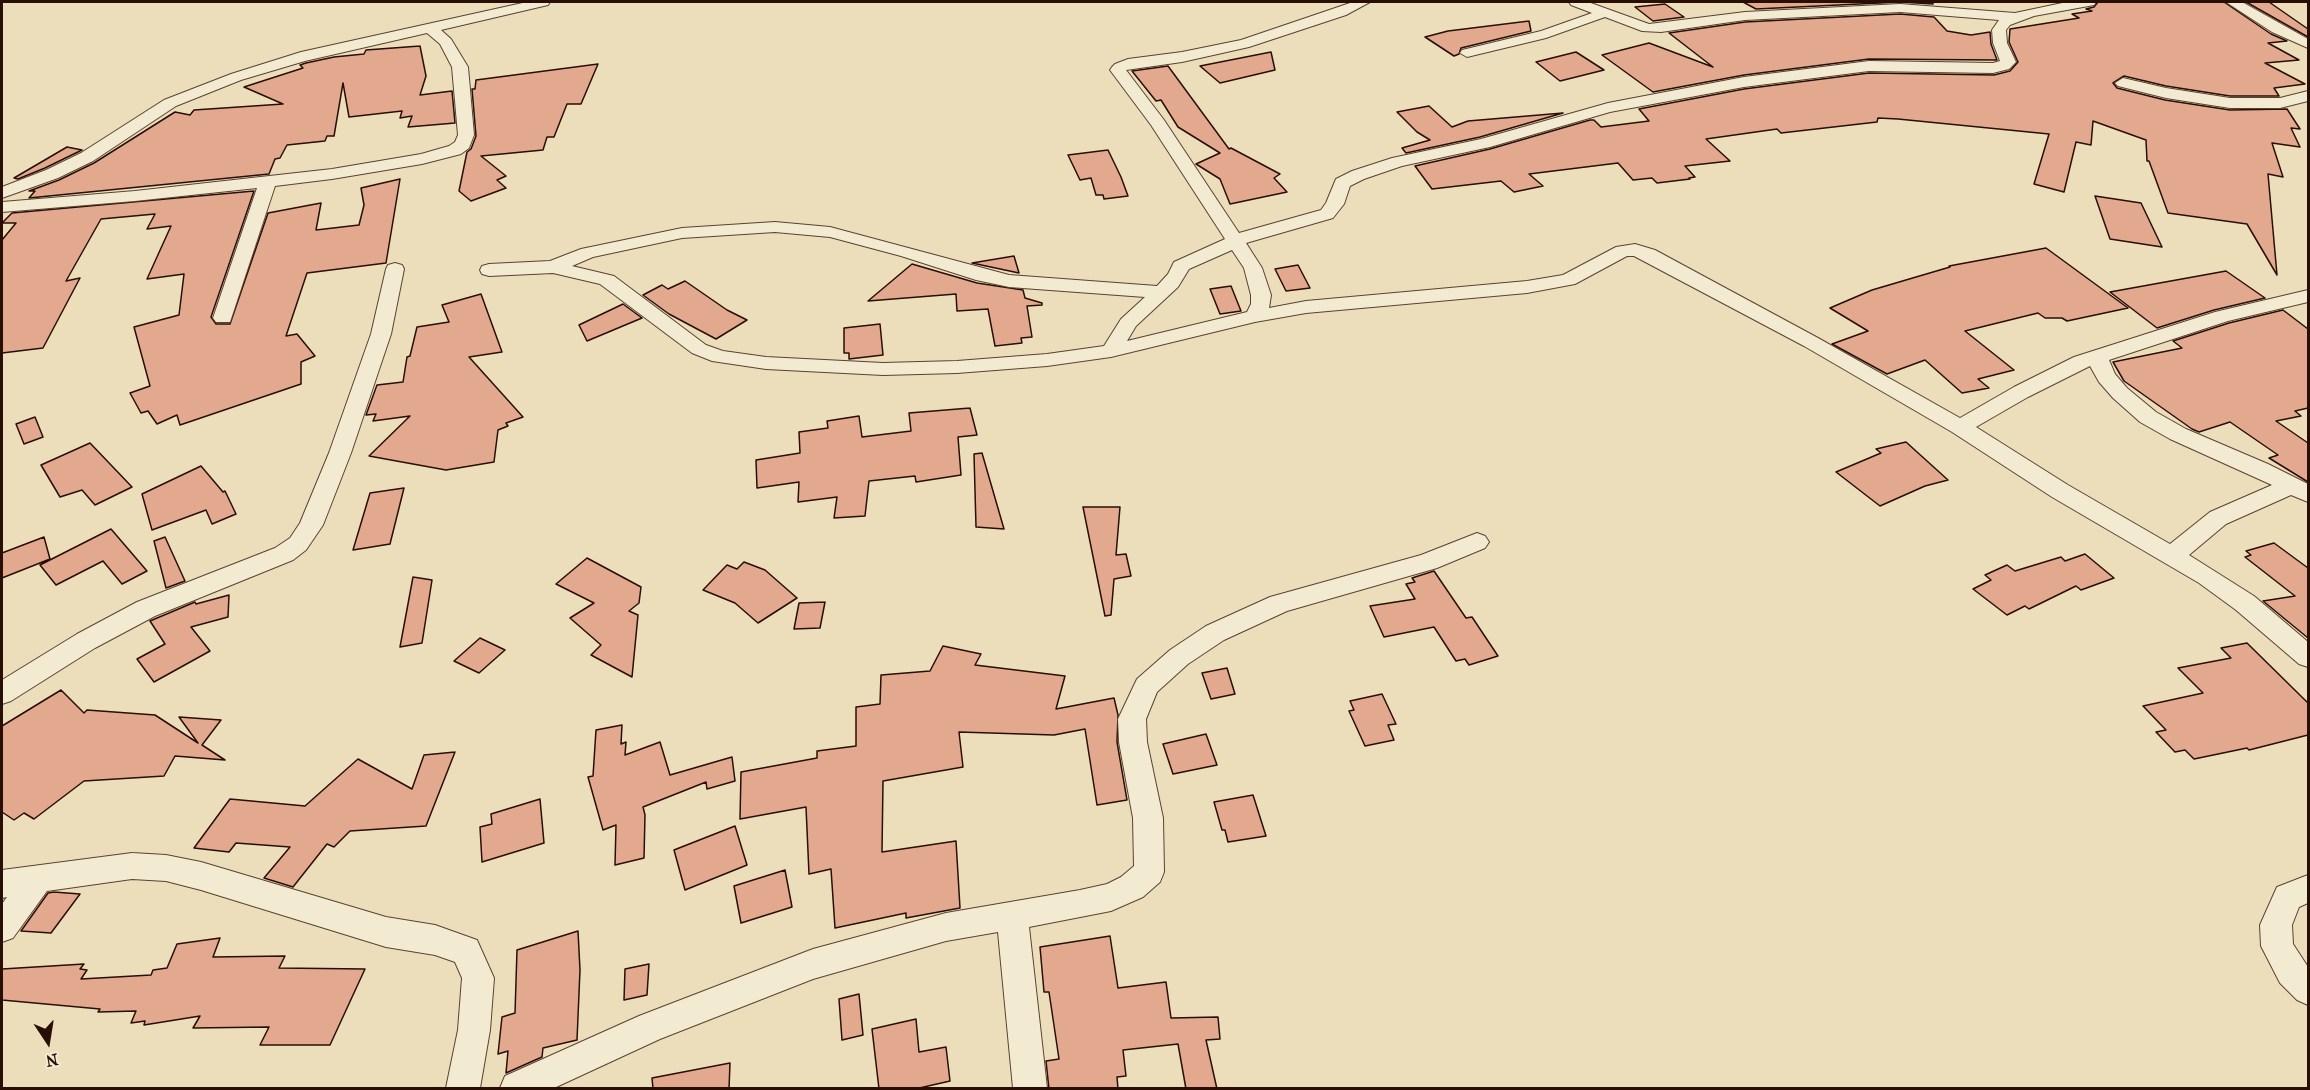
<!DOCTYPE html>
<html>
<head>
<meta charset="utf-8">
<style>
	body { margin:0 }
	#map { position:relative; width:2310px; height:1090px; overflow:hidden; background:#ecdeba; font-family:"IM FELL French Canon",serif }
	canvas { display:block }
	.frame { position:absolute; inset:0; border:3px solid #280e05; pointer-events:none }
	.north { position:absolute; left:18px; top:1012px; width:60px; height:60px; -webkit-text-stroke:4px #f3ead2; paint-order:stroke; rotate:168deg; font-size:16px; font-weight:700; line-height:24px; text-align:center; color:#280e05 }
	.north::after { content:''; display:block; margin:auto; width:21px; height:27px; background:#280e05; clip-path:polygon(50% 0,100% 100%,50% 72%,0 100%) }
</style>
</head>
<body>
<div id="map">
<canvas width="2310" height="1090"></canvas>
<div class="frame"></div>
<div class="north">N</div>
</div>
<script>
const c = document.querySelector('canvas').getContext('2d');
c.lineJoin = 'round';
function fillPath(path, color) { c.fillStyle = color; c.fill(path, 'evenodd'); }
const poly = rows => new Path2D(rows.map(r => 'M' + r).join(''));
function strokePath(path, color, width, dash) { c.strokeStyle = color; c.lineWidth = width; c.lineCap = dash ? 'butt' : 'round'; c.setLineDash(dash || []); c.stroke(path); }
const building = poly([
	[1743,2,1933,2,1933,4,1900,2,1756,9,1743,2],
	[2098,2,2224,2,2271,34,2287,41,2268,43,2299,60,2265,63,2305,84,2274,88,2279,96,2230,96,2166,86,2124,76,2113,83,2117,88,2165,100,2230,110,2287,109,2300,129,2291,128,2300,147,2272,143,2283,177,2268,174,2277,275,2247,224,2168,213,2149,161,2147,161,2146,140,2093,121,2091,145,2076,142,2064,192,2034,184,2049,134,1898,119,1878,118,1877,122,1781,133,1777,129,1706,139,1730,161,1685,166,1695,177,1689,178,1690,179,1657,183,1652,178,1633,180,1618,163,1529,174,1543,186,1514,192,1501,181,1432,189,1415,166,1490,149,1590,120,1594,120,1601,127,1649,121,1639,109,1744,89,1869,73,1994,75,2010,71,2018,62,2009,42,2010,29,2079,18,2072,14,2092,11,2086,9,2094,7,2098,2],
	[2246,2,2269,2,2308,29,2308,37,2246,2],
	[1665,4,1684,17,1653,21,1635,7,1665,4],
	[1900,14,1934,17,1947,31,1971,35,1990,32,1991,44,1997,60,1869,59,1744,75,1653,92,1602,55,1649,43,1713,67,1669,33,1745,22,1900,14],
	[1529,21,1531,31,1461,48,1459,54,1454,56,1425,37,1448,31,1529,21],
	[420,46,426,76,420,95,452,91,455,123,408,127,412,116,400,118,402,111,349,117,343,83,334,136,327,136,325,141,287,145,280,158,275,159,269,174,29,198,35,191,29,191,59,180,94,163,175,112,190,115,194,110,283,104,244,87,303,68,300,65,306,63,334,57,364,54,366,50,420,46],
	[1271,52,1275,70,1220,83,1200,66,1271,52],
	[1576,52,1604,70,1560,81,1536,62,1576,52],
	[598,64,581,104,567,104,554,137,547,137,543,150,481,156,506,176,497,180,506,188,471,201,459,191,467,152,471,149,476,136,472,89,475,89,476,80,598,64],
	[1168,66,1229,149,1231,148,1280,174,1274,178,1287,192,1230,204,1220,179,1196,164,1220,153,1178,127,1161,100,1156,101,1132,71,1168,66],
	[1429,106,1452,127,1468,121,1563,113,1480,137,1406,153,1402,148,1430,140,1417,132,1397,112,1429,106],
	[67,147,82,150,45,168,18,179,14,178,67,147],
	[1108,150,1121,177,1128,196,1104,199,1103,195,1096,195,1091,178,1080,180,1068,155,1108,150],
	[400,179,386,263,307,273,286,336,297,334,315,356,301,362,301,384,180,425,177,415,157,424,148,411,141,413,130,393,150,386,134,327,179,315,184,274,147,279,171,226,147,229,155,214,101,219,66,281,80,278,43,348,2,353,2,240,16,223,2,223,12,213,254,191,211,317,216,324,230,324,268,213,321,203,316,230,359,225,364,205,361,188,400,179],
	[2095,196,2141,203,2162,247,2110,239,2095,196],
	[2046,248,2128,308,2067,321,2062,318,2045,318,2038,313,1965,331,2014,370,1978,379,1989,388,1962,393,1925,360,1887,374,1832,344,1868,331,1830,308,1872,290,1950,267,1949,266,2046,248],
	[1014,256,1019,273,972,263,1014,256],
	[912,264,977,283,1023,290,1025,298,1042,303,1042,305,1027,306,1032,337,1021,338,1022,343,995,346,988,309,957,311,956,294,868,301,912,264],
	[1298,265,1310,288,1286,291,1275,269,1298,265],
	[2226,271,2265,298,2214,310,2157,328,2110,292,2226,271],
	[685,281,727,310,747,320,716,339,669,314,643,295,662,285,668,289,685,281],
	[1231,286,1241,311,1220,314,1210,289,1231,286],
	[481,294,502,352,469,357,523,417,506,423,508,426,498,430,494,462,446,470,369,456,410,416,373,421,376,414,366,415,377,385,403,382,407,357,410,356,417,327,449,322,442,305,481,294],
	[623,304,642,318,587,341,579,325,623,304],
	[2283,310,2308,329,2308,408,2295,411,2301,416,2276,421,2308,443,2308,482,2269,458,2278,455,2230,422,2199,432,2192,429,2124,381,2113,362,2182,348,2173,341,2229,323,2283,310],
	[880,324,883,355,849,359,849,353,844,353,844,328,880,324],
	[970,408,977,435,958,437,961,475,916,482,915,476,869,481,865,516,834,518,837,497,798,502,799,482,757,488,756,460,800,453,799,432,828,428,827,421,859,416,862,437,911,431,909,413,970,408],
	[35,417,43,437,24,444,16,424,35,417],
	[1906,442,1948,480,1925,486,1880,506,1836,472,1881,453,1876,449,1906,442],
	[90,443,132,487,95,505,82,490,60,497,41,465,90,443],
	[982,453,1004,529,976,527,974,454,982,453],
	[201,466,223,492,225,491,236,514,212,524,206,510,152,530,142,494,201,466],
	[404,488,390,544,353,550,370,493,404,488],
	[1083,507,1120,507,1116,555,1126,554,1131,576,1114,579,1111,615,1105,616,1083,507],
	[111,529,147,571,122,584,103,561,56,585,40,565,111,529],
	[44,537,50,559,2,578,2,553,44,537],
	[165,537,185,581,166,588,154,541,165,537],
	[2274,543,2308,568,2308,638,2263,601,2295,596,2245,557,2251,555,2246,551,2274,543],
	[2085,554,2114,578,2081,590,2076,586,2029,609,2025,606,2007,615,1973,589,1991,580,1985,575,2007,565,2015,571,2061,557,2065,561,2085,554],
	[587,558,641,587,639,603,629,611,638,615,632,677,591,655,601,645,570,618,594,603,556,584,587,558],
	[744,562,765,570,797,598,758,623,735,603,703,590,727,565,737,569,744,562],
	[1434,571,1466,618,1472,617,1498,656,1469,665,1465,659,1456,661,1434,627,1384,637,1370,606,1415,599,1406,584,1415,582,1412,578,1434,571],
	[413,577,432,580,422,643,400,647,413,577],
	[229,595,228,617,191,627,210,651,154,682,137,659,165,644,150,621,195,602,196,604,229,595],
	[825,602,820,628,794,629,799,603,825,602],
	[480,638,505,650,479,673,454,661,480,638],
	[2247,643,2308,703,2308,735,2249,750,2247,748,2194,759,2185,750,2175,752,2156,732,2166,730,2143,706,2203,693,2178,668,2231,658,2221,648,2247,643],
	[943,646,981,654,975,665,1065,676,1056,709,1114,698,1118,715,1117,742,1127,800,1097,805,1085,729,1054,735,959,732,963,767,883,781,882,852,956,841,960,908,906,918,906,913,835,928,831,869,809,874,806,807,740,819,741,772,817,758,817,751,856,746,856,707,880,704,881,675,930,671,943,646],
	[1227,668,1235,694,1211,699,1202,673,1227,668],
	[61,690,84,713,87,710,155,715,198,743,179,717,221,720,202,745,225,760,175,756,164,776,84,781,34,819,24,813,14,820,2,812,2,726,61,690],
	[1382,694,1396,724,1388,725,1394,740,1365,746,1349,711,1354,710,1350,701,1382,694],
	[622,725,621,744,626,742,625,755,660,742,670,775,732,757,735,781,707,789,706,782,643,807,645,815,644,858,615,865,616,825,603,830,588,777,593,776,596,730,622,725],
	[1206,734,1217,765,1173,774,1163,744,1206,734],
	[455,752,426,826,350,831,334,847,327,844,293,887,264,878,290,847,236,843,229,852,194,848,230,799,305,806,358,759,412,789,424,755,455,752],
	[1253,795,1266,836,1228,842,1225,830,1222,830,1214,802,1253,795],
	[540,799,544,843,482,862,480,827,492,824,491,814,540,799],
	[735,826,747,865,685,890,674,850,735,826],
	[785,870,792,907,741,923,734,886,785,870],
	[54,892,80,894,51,933,21,931,48,893,54,892],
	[578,931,580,970,577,1040,543,1048,542,1057,506,1073,508,1051,498,1054,502,1017,515,1013,517,950,578,931],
	[1110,936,1118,988,1166,982,1171,1018,1218,1017,1220,1039,1206,1040,1217,1089,1186,1089,1178,1044,1123,1050,1126,1076,1117,1077,1118,1089,1049,1089,1046,1061,1059,1059,1049,992,1044,992,1040,947,1110,936],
	[220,938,213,957,285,956,279,968,365,969,330,1045,260,1045,269,1027,193,1028,200,1016,144,1025,145,1021,131,1023,136,1011,98,1012,100,1009,2,1000,2,969,84,964,80,969,87,970,81,979,151,975,153,970,167,968,177,944,220,938],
	[649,964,647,995,624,1000,625,969,649,964],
	[859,994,863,1035,842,1040,839,999,859,994],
	[916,1019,919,1052,946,1047,950,1081,915,1089,879,1089,872,1029,916,1019],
	[730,1063,729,1089,653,1089,652,1078,730,1063]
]);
fillPath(building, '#e3a98e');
strokePath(building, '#280e05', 1.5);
const minor = poly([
	[527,2,550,2,548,5,441,30,451,39,468,67,474,135,469,148,461,154,422,164,332,179,275,186,230,322,216,322,213,318,257,188,135,201,2,212,2,202,135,191,332,169,421,154,449,146,455,142,458,135,452,67,440,44,427,33,305,61,241,80,176,106,93,161,58,178,2,198,2,187,46,170,81,153,164,100,231,74,301,52,527,2],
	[1353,2,1370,2,1346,15,1249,47,1182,62,1126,70,1164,120,1239,233,1321,210,1326,203,1336,179,1352,171,1392,158,1481,139,1608,103,1744,77,1869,61,1993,63,2000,61,1993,43,1992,30,1999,20,1900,12,1745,20,1661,32,1642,31,1605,17,1546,38,1467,57,1460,53,1462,50,1541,31,1592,13,1571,5,1569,2,1588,2,1649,24,1745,12,1900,4,2015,13,2067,2,2096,2,2094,5,2034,16,2010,25,2006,30,2007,43,2016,62,2009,69,1993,73,1869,71,1744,87,1610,112,1490,147,1402,166,1364,179,1350,186,1344,204,1333,218,1246,243,1262,268,1271,295,1269,308,1306,301,1527,281,1563,275,1616,247,1635,244,1655,250,1818,338,1960,418,2014,387,2074,357,2215,312,2308,290,2308,302,2228,321,2109,360,2115,374,2127,388,2156,412,2186,429,2268,464,2308,484,2308,502,2291,495,2226,524,2189,555,2254,596,2308,642,2308,667,2299,664,2236,610,2199,583,2052,497,1952,432,1804,346,1634,256,1627,256,1575,284,1527,293,1306,313,1255,322,1111,357,1047,366,957,373,883,375,766,369,712,361,692,353,600,284,553,273,489,276,482,274,480,270,482,266,489,264,550,261,581,249,682,228,775,222,830,227,1009,275,1157,286,1168,274,1174,262,1225,239,1151,125,1110,70,1112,67,1115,64,1128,59,1182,52,1241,40,1353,2],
	[775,232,830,237,901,256,976,280,1009,287,1145,297,1121,319,1104,346,1047,354,957,361,883,363,766,357,723,351,706,345,614,276,572,266,593,257,682,238,775,232],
	[1232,250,1244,268,1251,295,1251,304,1247,312,1127,341,1136,326,1178,287,1189,269,1232,250],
	[2090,366,2099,382,2113,398,2140,422,2170,439,2272,485,2210,512,2170,544,2068,485,1976,427,2028,397,2090,366],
	[2226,2,2242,2,2308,39,2308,48,2272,32,2226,2],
	[2123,78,2166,88,2230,98,2280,98,2308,91,2308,101,2280,108,2230,108,2166,98,2118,86,2115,83,2123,78],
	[395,263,402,265,404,269,391,334,351,453,323,525,306,550,293,560,155,616,95,648,11,701,2,704,2,680,77,634,137,602,275,548,290,538,300,523,329,453,371,334,386,269,388,265,395,263],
	[1477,533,1485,536,1489,542,1485,548,1437,568,1287,611,1224,640,1188,664,1157,692,1146,719,1147,742,1163,818,1164,872,1160,882,1143,897,1111,911,1029,927,1047,1088,1013,1088,998,932,946,941,813,979,660,1039,554,1088,500,1088,505,1076,639,1016,813,949,946,913,1080,890,1107,884,1121,877,1134,866,1133,818,1119,742,1118,719,1137,679,1170,650,1206,626,1270,597,1421,555,1477,533],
	[132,853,166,855,201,862,386,917,435,925,477,940,494,978,490,1030,480,1088,446,1088,458,1030,462,978,455,962,435,955,386,947,201,890,166,881,132,879,47,891,13,938,2,942,2,904,7,897,2,898,2,870,132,853],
	[2308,875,2308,903,2299,907,2292,925,2293,944,2308,967,2308,1005,2297,1000,2280,983,2261,946,2260,925,2277,887,2308,875]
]);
strokePath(minor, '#594232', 2);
fillPath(minor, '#f3ead2');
</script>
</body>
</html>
